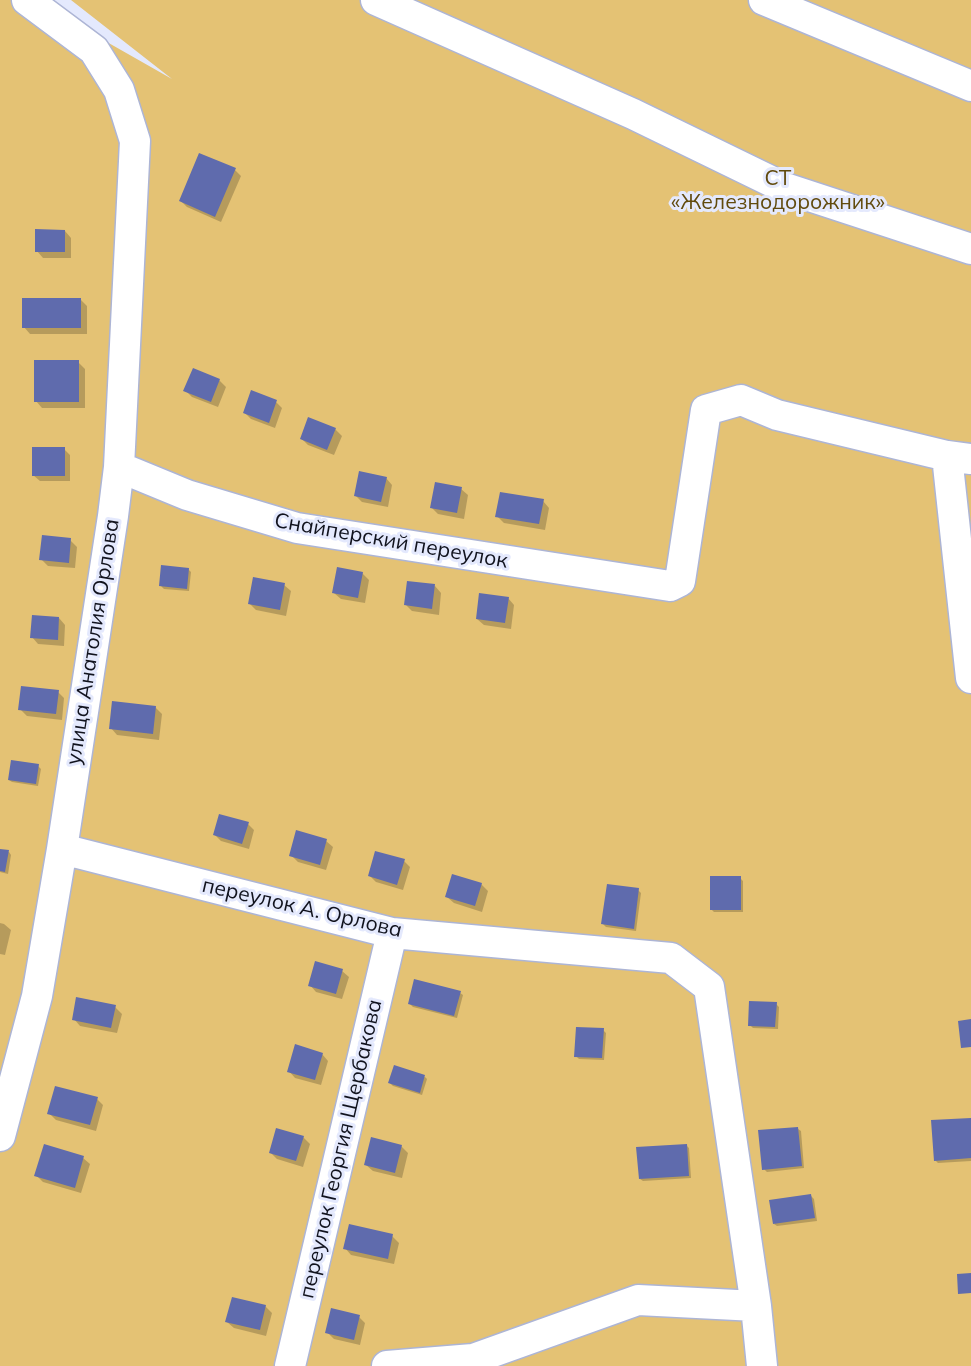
<!DOCTYPE html>
<html>
<head>
<meta charset="utf-8">
<style>
	body { margin:0 }
	canvas { display:block; background:#e4e9fd }
</style>
</head>
<body>
<canvas width="971" height="1366"></canvas>
<script>
const c = document.querySelector('canvas').getContext('2d');
c.lineJoin = 'round';
function fillPath(path, color) { c.fillStyle = color; c.fill(path, 'evenodd'); }
const poly = rows => new Path2D(rows.map(r => 'M' + r).join(''));
function strokePath(path, color, width, dash) { c.strokeStyle = color; c.lineWidth = width; c.lineCap = dash ? 'butt' : 'round'; c.setLineDash(dash || []); c.stroke(path); }
function label(font, color, halo, rows, align = 'center') {
  c.font = font + ' Mulish,sans-serif'; c.lineWidth = 6; c.setLineDash([]); c.textBaseline = 'middle'; c.strokeStyle = halo; c.fillStyle = color; for (const [text, x, y, turn = 0] of rows) {
    c.save(); c.translate(x, y); c.rotate((+turn || 0) * Math.PI / 180); c.textAlign = isNaN(turn) ? turn : align; if (halo) c.strokeText(text, 0, 0); c.fillText(text, 0, 0); c.restore();
  }
}
fillPath(poly([
	[0,0,33,0,172,79,71,0,971,0,971,1366,0,1366]
]), '#e4c274');
fillPath(poly([
	[234,169,241,176,221,222,187,207,181,201],
	[65,231,71,238,71,258,43,258,37,251],
	[81,300,87,306,87,334,30,334,24,327],
	[78,362,85,369,85,408,42,408,36,401],
	[219,380,226,387,218,407,192,397,185,390],
	[276,402,282,408,275,428,251,419,245,413],
	[335,429,342,436,334,455,308,445,302,439],
	[64,449,70,455,70,481,40,481,33,475],
	[386,478,392,485,388,507,362,502,355,495],
	[461,489,468,495,464,519,438,514,432,508],
	[543,501,549,508,545,530,504,523,497,516],
	[70,540,77,547,75,568,48,566,41,559],
	[188,569,191,572,189,591,164,589,161,586],
	[362,573,369,580,365,603,341,599,334,593],
	[284,585,291,591,286,616,256,610,250,604],
	[435,586,441,593,439,615,412,611,406,605],
	[508,598,514,605,511,629,484,625,477,619],
	[59,618,65,625,64,646,38,644,32,637],
	[58,692,64,698,62,720,27,716,20,709],
	[155,707,162,714,159,740,117,735,111,728],
	[38,766,41,769,38,786,12,782,9,780],
	[248,824,254,830,249,849,221,841,215,835],
	[326,841,333,847,326,870,298,862,291,855],
	[0,850,9,852,11,855,8,874,0,872],
	[404,861,410,867,403,890,376,882,369,875],
	[740,878,743,881,743,912,714,912,711,909],
	[481,884,488,891,482,912,454,903,447,897],
	[638,890,641,893,636,931,606,927,603,924],
	[0,923,4,924,11,930,5,955,0,954],
	[342,971,349,977,342,999,316,992,310,985],
	[460,993,463,995,457,1018,413,1007,410,1004],
	[776,1004,779,1007,778,1029,753,1028,750,1025],
	[115,1007,122,1014,117,1033,80,1026,74,1019],
	[603,1030,606,1033,604,1060,579,1059,576,1056],
	[322,1054,328,1061,321,1085,295,1078,289,1071],
	[425,1077,427,1079,422,1095,393,1086,390,1083],
	[97,1099,103,1105,96,1131,56,1120,49,1113],
	[971,1119,971,1161,938,1163,935,1160],
	[798,1129,801,1131,804,1168,767,1172,764,1169],
	[303,1137,310,1144,303,1167,277,1159,271,1153],
	[686,1145,689,1148,691,1178,643,1181,640,1179],
	[401,1146,408,1153,402,1178,373,1171,366,1165],
	[83,1158,90,1164,81,1193,43,1182,36,1175],
	[811,1196,814,1199,817,1221,777,1226,774,1224],
	[392,1236,399,1243,394,1264,351,1255,345,1248],
	[265,1306,272,1313,266,1336,234,1328,227,1322],
	[359,1317,365,1323,360,1345,334,1339,327,1332]
]), '#0003');
fillPath(poly([
	[199,153,236,168,215,217,179,201],
	[35,229,65,230,65,252,35,252],
	[22,298,81,298,81,328,22,328],
	[34,360,79,360,79,402,34,402],
	[193,368,220,379,211,402,183,391],
	[251,390,277,400,269,423,243,413],
	[308,417,336,428,327,450,300,439],
	[32,447,65,447,65,476,32,476],
	[359,471,387,477,381,502,354,496],
	[435,482,462,487,457,513,430,508],
	[500,492,544,499,539,524,495,517],
	[42,535,71,538,69,563,39,560],
	[161,565,189,568,187,589,159,586],
	[337,567,363,572,358,598,332,593],
	[253,577,285,583,280,610,248,604],
	[407,581,435,584,432,609,404,605],
	[479,593,509,597,505,623,476,619],
	[32,615,59,617,58,640,30,638],
	[21,686,59,690,56,714,18,710],
	[112,701,156,706,153,734,109,729],
	[11,760,39,764,36,784,8,780],
	[219,814,249,822,242,844,213,835],
	[296,830,327,839,320,865,289,856],
	[0,849,9,850,5,872,0,871],
	[375,851,405,859,397,885,368,876],
	[452,874,482,883,475,906,445,897],
	[710,876,741,876,741,910,710,910],
	[607,884,639,888,634,929,601,924],
	[315,961,343,969,336,994,308,986],
	[414,979,461,991,454,1016,408,1004],
	[76,997,116,1005,111,1028,72,1020],
	[749,1001,777,1002,775,1027,748,1026],
	[971,1019,971,1047,961,1048,958,1021],
	[576,1027,604,1028,602,1058,574,1057],
	[295,1044,323,1053,315,1080,287,1072],
	[394,1065,425,1075,420,1093,388,1083],
	[55,1086,98,1097,90,1125,47,1114],
	[971,1118,971,1158,934,1161,931,1120],
	[798,1127,802,1166,762,1170,758,1130],
	[276,1128,304,1136,296,1161,269,1153],
	[371,1137,402,1145,395,1173,364,1165],
	[44,1144,84,1156,75,1188,34,1176],
	[687,1144,689,1176,639,1179,636,1147],
	[811,1194,815,1218,773,1224,769,1200],
	[349,1224,393,1234,388,1259,343,1249],
	[971,1273,971,1293,958,1294,957,1274],
	[232,1297,266,1305,260,1330,225,1322],
	[331,1308,360,1315,354,1340,325,1333]
]), '#5f6bad');
const minor = poly([
	[376,0,633,114,785,188,971,249],
	[764,0,971,86],
	[947,456,971,678],
	[119,467,187,495,297,528,670,586,680,581,706,410,741,400,777,415,947,456,971,459],
	[62,849,392,933,671,958,709,987,756,1306,762,1366],
	[0,1136,37,996,62,849,113,516,119,467,135,141,119,90,94,50,27,0],
	[290,1366,392,933],
	[387,1366,473,1359,638,1300,756,1306]
]);
strokePath(minor, '#adb5d5', 33);
strokePath(minor, '#fff', 30);
label('21px', '#614a0d', '#e4e9fd', [
	["СТ",778,179],
	["«Железнодорожник»",778,203]
]);
label('21px', '#11131e', '#e4e9fd', [
	["Снайперский переулок",391,541,10],
	["улица Анатолия Орлова",93,642,-81],
	["переулок А. Орлова",302,908,13],
	["переулок Георгия Щербакова",341,1149,-77]
]);
</script>
</body>
</html>
